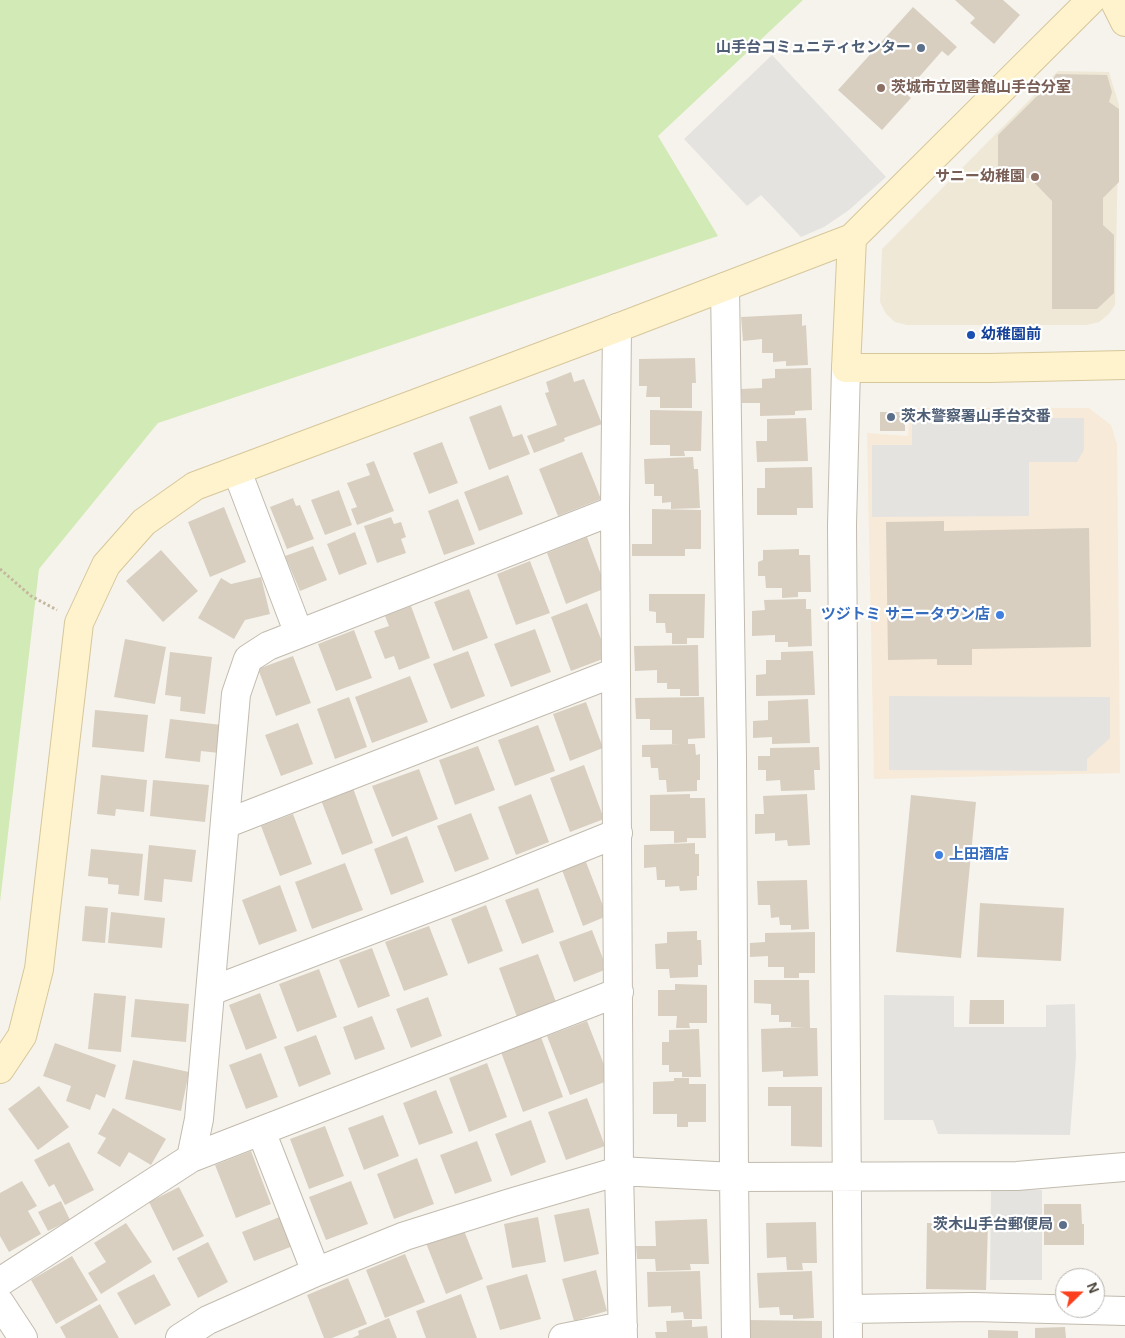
<!DOCTYPE html>
<html>
<head>
<meta charset="utf-8">
<style>
	body { margin:0 }
	#map { position:relative; width:1125px; height:1338px; overflow:hidden; background:#f6f3ec; font-family:Arial,sans-serif }
	canvas { display:block }
	.north { position:absolute; left:1055px; top:1268px; width:50px; height:50px; box-sizing:border-box; background:#fff; border:1px solid #b7b4b0; border-radius:50%; rotate:68deg; font-size:14px; font-weight:700; line-height:20px; text-align:center; color:#4b4439 }
	.north::after { content:''; display:block; margin:auto; width:18px; height:22px; background:#fc3f1d; clip-path:polygon(50% 0,100% 100%,50% 72%,0 100%) }
</style>
</head>
<body>
<div id="map">
<canvas width="1125" height="1338"></canvas>
<div class="north">N</div>
</div>
<script>
const c = document.querySelector('canvas').getContext('2d');
c.lineJoin = 'round';
function fillPath(path, color) { c.fillStyle = color; c.fill(path, 'evenodd'); }
const poly = rows => new Path2D(rows.map(r => 'M' + r).join(''));
function strokePath(path, color, width, dash) { c.strokeStyle = color; c.lineWidth = width; c.lineCap = dash ? 'butt' : 'round'; c.setLineDash(dash || []); c.stroke(path); }
function label(font, color, halo, rows, align = 'center') {
  c.font = font + ' Arial,"Noto Sans JP",sans-serif'; c.lineWidth = 4.5; c.setLineDash([]); c.textBaseline = 'middle'; c.strokeStyle = halo; c.fillStyle = color; for (const [text, x, y, turn = 0] of rows) {
    c.save(); c.translate(x, y); c.rotate((+turn || 0) * Math.PI / 180); c.textAlign = isNaN(turn) ? turn : align; if (halo) c.strokeText(text, 0, 0); c.fillText(text, 0, 0); c.restore();
  }
}
fillPath(poly([
	[910,408,1089,408,1111,425,1117,444,1120,773,874,779,867,433,908,436]
]), '#f7ead8');
fillPath(poly([
	[1058,71,1109,72,1119,105,1115,305,1109,314,1099,322,1087,325,907,325,895,322,886,314,880,302,882,249]
]), '#efe8d6');
fillPath(poly([
	[0,0,803,0,658,136,718,236,158,423,39,569,0,902]
]), '#d2eab5');
fillPath(poly([
	[772,55,886,177,849,210,824,227,801,237,761,195,747,206,684,139],
	[912,418,1084,418,1084,450,1077,462,1029,462,1029,516,872,517,872,445,912,445],
	[889,696,1110,697,1110,738,1087,759,1087,771,889,770],
	[884,995,954,996,954,1027,1046,1027,1046,1005,1075,1004,1076,1056,1070,1135,938,1134,933,1120,884,1120],
	[991,1189,1042,1190,1042,1280,990,1280]
]), '#e5e3e0');
fillPath(poly([
	[955,0,1003,0,1020,15,994,44,970,23,975,18],
	[913,7,957,47,948,56,942,51,905,93,911,98,882,130,838,90],
	[1056,74,1107,75,1112,92,1109,102,1119,109,1119,182,1103,198,1103,225,1114,235,1114,293,1097,309,1052,309,1052,201,1030,178,998,178,998,135,1052,81],
	[802,314,802,326,806,325,808,365,786,366,786,361,773,362,773,353,762,353,762,339,743,341,741,317],
	[695,358,696,383,692,383,692,408,660,408,660,397,646,397,647,386,639,386,639,359],
	[811,368,812,410,795,411,795,415,760,416,760,403,742,403,741,389,762,388,762,379,775,378,775,369],
	[571,372,574,382,584,379,602,424,564,438,565,441,534,453,527,436,557,425,545,393,549,392,546,382],
	[501,405,513,437,522,434,530,454,489,470,469,417],
	[650,410,702,411,701,451,684,451,685,456,670,456,670,445,650,445],
	[880,412,905,412,905,431,880,431],
	[806,418,808,461,757,462,756,441,767,441,767,419],
	[442,442,458,483,429,494,413,453],
	[582,452,601,499,558,516,539,469],
	[693,457,694,469,698,469,700,508,671,509,671,502,662,503,662,496,654,496,654,484,645,484,644,459],
	[374,461,394,511,357,525,351,509,357,507,347,483,370,475,366,464],
	[812,467,813,508,797,508,797,515,757,515,757,488,765,488,765,468],
	[508,475,523,514,479,531,464,492],
	[339,490,352,525,325,535,311,500],
	[293,498,296,506,300,505,314,539,287,549,270,507],
	[458,499,475,544,444,555,428,511],
	[224,507,246,562,210,577,188,522],
	[652,509,701,510,701,549,685,549,685,556,632,556,632,544,652,544],
	[391,517,394,524,401,522,406,537,401,539,406,553,377,563,364,526],
	[944,521,944,531,1089,528,1091,647,972,649,972,665,937,665,937,659,888,660,886,522],
	[355,532,367,564,339,575,327,544],
	[587,537,606,588,566,604,547,553],
	[313,546,327,580,300,591,285,556],
	[799,549,799,555,810,555,811,592,798,592,798,597,782,598,782,588,766,588,765,576,758,576,758,562,763,560,763,550],
	[161,550,198,591,163,622,126,581],
	[530,561,550,613,516,625,497,574],
	[261,577,270,614,245,620,234,639,198,618,221,578,231,584],
	[469,589,488,638,453,651,434,602],
	[649,594,705,594,704,638,687,638,687,644,672,644,672,633,666,633,665,623,656,623,656,612,649,611],
	[806,599,806,609,811,609,812,646,788,647,788,642,775,642,775,635,752,636,752,611,765,610,764,600],
	[587,603,608,657,571,671,551,617],
	[411,606,430,658,399,670,394,656,385,659,374,631,389,626,385,616],
	[535,629,551,672,511,687,494,644],
	[354,630,372,678,336,691,318,644],
	[125,639,166,647,155,704,114,697],
	[698,645,699,696,680,696,680,689,667,689,667,683,657,683,657,670,635,671,634,646],
	[468,651,485,696,451,709,433,664],
	[813,651,815,695,756,696,756,675,766,674,766,660,781,660,781,652],
	[170,652,212,657,205,714,180,711,181,697,165,695],
	[293,656,311,703,276,716,258,669],
	[410,676,428,722,372,743,355,697],
	[349,697,367,747,335,759,317,709],
	[704,697,705,738,688,739,688,744,695,744,696,755,700,754,700,780,697,780,697,791,667,792,666,780,659,780,658,768,651,768,650,757,642,757,642,745,682,744,672,744,672,730,650,730,650,719,636,719,635,698],
	[808,699,810,743,772,744,772,737,753,738,753,721,768,720,768,701],
	[586,702,603,748,570,761,553,714],
	[95,710,148,715,144,752,92,747],
	[170,719,222,725,219,753,201,751,200,762,165,758],
	[298,723,313,764,281,776,265,735],
	[538,725,555,771,515,786,498,740],
	[478,746,495,790,455,805,439,760],
	[819,747,820,770,814,770,815,790,781,791,780,780,766,781,766,770,758,770,758,756,770,756,770,748],
	[584,765,604,819,570,832,550,778],
	[419,769,438,819,392,837,372,786],
	[101,775,147,780,144,812,116,809,115,816,97,814],
	[153,780,209,785,205,822,150,816],
	[353,788,373,843,342,855,321,800],
	[531,794,549,842,516,855,498,807],
	[690,794,690,798,705,798,706,838,687,838,687,842,674,843,674,831,650,831,650,795],
	[807,794,810,845,788,846,787,840,775,841,775,833,755,834,755,814,764,814,763,796],
	[911,795,976,802,961,958,896,952],
	[471,813,489,859,455,872,437,826],
	[293,814,312,864,280,876,261,826],
	[407,836,424,882,391,895,374,849],
	[695,843,695,854,699,854,699,876,697,876,697,890,680,891,679,886,665,887,665,880,657,880,656,867,644,868,644,845],
	[149,845,196,850,192,882,164,879,162,902,144,900],
	[91,849,143,854,139,896,118,894,119,885,108,884,108,878,88,876],
	[586,862,607,916,583,926,562,870],
	[345,863,363,910,312,929,295,882],
	[807,880,809,929,791,930,791,925,780,925,779,917,771,918,770,905,758,905,757,881],
	[280,885,297,931,259,945,242,900],
	[538,888,554,932,522,944,505,900],
	[980,903,1064,908,1061,961,977,957],
	[486,905,503,951,468,964,451,919],
	[85,906,108,908,105,943,82,941],
	[111,912,165,918,162,948,108,943],
	[429,926,448,975,404,991,385,942],
	[592,930,607,969,574,982,559,942],
	[697,931,697,940,701,940,702,965,698,965,698,977,670,978,669,969,656,969,655,944,667,943,667,932],
	[815,932,815,973,799,973,799,978,784,978,784,967,768,967,768,956,750,957,750,943,765,942,765,933],
	[372,948,390,996,358,1008,339,960],
	[538,954,556,1002,517,1017,499,968],
	[319,969,337,1017,297,1032,279,984],
	[754,980,809,980,810,1028,817,1028,818,1076,783,1077,783,1071,762,1072,761,1029,806,1027,791,1027,791,1022,779,1022,779,1015,771,1015,771,1004,754,1003],
	[675,984,707,985,707,1023,689,1023,690,1028,676,1028,677,1016,658,1016,658,990,675,990],
	[94,993,126,996,121,1052,88,1049],
	[260,993,277,1038,246,1050,229,1005],
	[428,997,442,1036,411,1048,396,1009],
	[135,999,189,1004,186,1042,131,1037],
	[970,1000,1004,1000,1004,1024,969,1024],
	[372,1016,385,1049,355,1060,343,1027],
	[587,1021,610,1080,570,1095,547,1036],
	[699,1029,701,1077,682,1077,682,1072,669,1072,669,1065,662,1065,662,1042,669,1042,669,1030],
	[316,1035,331,1074,299,1087,284,1047],
	[541,1037,563,1097,523,1112,501,1052],
	[55,1043,116,1065,105,1098,96,1094,90,1110,66,1101,71,1086,43,1076],
	[261,1053,278,1097,246,1109,229,1065],
	[133,1060,189,1072,181,1111,125,1099],
	[487,1063,507,1117,469,1132,449,1078],
	[674,1078,689,1078,689,1084,706,1084,706,1122,688,1122,688,1127,677,1127,677,1114,653,1114,653,1082,674,1081],
	[39,1086,69,1127,38,1150,8,1109],
	[768,1087,822,1087,822,1147,791,1146,791,1106,768,1106],
	[436,1090,453,1133,419,1145,403,1103],
	[587,1098,605,1146,566,1160,548,1112],
	[113,1108,166,1139,151,1165,129,1152,120,1167,97,1153,106,1138,98,1134],
	[383,1115,399,1156,364,1170,348,1128],
	[531,1120,546,1162,511,1176,495,1134],
	[325,1126,344,1176,309,1189,290,1139],
	[477,1141,492,1181,455,1194,440,1155],
	[69,1142,94,1190,65,1205,54,1184,49,1187,34,1160],
	[251,1151,271,1204,236,1218,215,1165],
	[417,1158,434,1204,394,1219,377,1174],
	[22,1181,37,1206,28,1211,41,1234,9,1252,0,1236,0,1193],
	[351,1181,368,1224,326,1240,309,1197],
	[179,1187,204,1236,173,1251,149,1202],
	[61,1201,70,1220,48,1231,38,1212],
	[1044,1204,1081,1204,1082,1224,1084,1224,1084,1245,1044,1245],
	[589,1208,599,1254,564,1262,554,1215],
	[282,1216,293,1246,254,1261,242,1232],
	[538,1217,546,1262,512,1268,504,1224],
	[707,1219,709,1264,690,1264,691,1270,656,1271,655,1259,637,1259,636,1246,656,1246,655,1221],
	[816,1222,817,1263,802,1263,803,1270,787,1270,786,1257,767,1258,766,1223],
	[126,1223,152,1262,101,1294,88,1273,106,1262,94,1243],
	[927,1223,988,1224,986,1290,926,1289],
	[463,1228,483,1279,446,1294,426,1243],
	[208,1242,228,1282,198,1298,177,1258],
	[405,1254,425,1302,385,1318,366,1270],
	[72,1256,98,1300,56,1324,31,1280],
	[596,1270,607,1311,574,1321,562,1279],
	[700,1271,702,1319,684,1319,683,1312,671,1313,671,1306,648,1307,647,1272],
	[812,1271,814,1318,793,1319,793,1315,780,1315,779,1307,759,1308,757,1273],
	[154,1274,171,1305,135,1325,117,1293],
	[527,1274,541,1319,500,1330,486,1286],
	[348,1278,367,1324,332,1338,324,1338,307,1295],
	[461,1294,477,1338,426,1338,416,1311],
	[100,1304,119,1338,66,1338,60,1327],
	[389,1318,397,1338,352,1338,359,1335,358,1331],
	[692,1320,692,1327,707,1326,708,1338,656,1338,655,1332,667,1332,666,1321],
	[747,1320,822,1321,822,1338,747,1338],
	[1065,1327,1066,1338,1035,1338,1035,1328],
	[988,1330,1018,1331,1018,1338,988,1338]
]), '#d8cfc1');
const street = poly([
	[725,287,732,758,734,1177,736,1338],
	[617,328,615,510,619,1171,623,1338],
	[846,368,842,525,848,1338],
	[237,471,299,634],
	[225,824,616,672],
	[211,991,481,888,618,833],
	[261,1131,316,1272],
	[191,1158,619,992],
	[0,1282,191,1158,199,1119,236,694,248,659,268,646,615,510],
	[0,1303,23,1338],
	[848,1309,973,1307,1125,1311],
	[180,1338,208,1320,316,1272,405,1236,510,1203,619,1171,734,1177,1017,1176,1125,1167],
	[563,1338,623,1326]
]);
const secondary = poly([
	[1114,0,1125,22],
	[852,238,846,368,989,368,1125,365],
	[0,1069,22,1036,39,969,79,623,106,565,144,522,195,486,617,328,852,238,1091,0]
]);
strokePath(street, '#c2bbae', 30);
strokePath(secondary, '#d6c79b', 30);
strokePath(poly([
	[0,569,31,596,57,610]
]), '#c4b79f', 3, [2.5, 2.5]);
strokePath(street, '#fff', 28);
strokePath(secondary, '#fff3cd', 28);
for (const [x, y, r, color] of [
	[921,48,5,"#5c6f8a"],
	[881,88,5,"#8d6e63"],
	[1035,177,5,"#8d6e63"],
	[971,335,5,"#1a4fb4"],
	[891,417,5,"#5c6f8a"],
	[1000,615,5,"#3f7fe0"],
	[939,855,5,"#3f7fe0"],
	[1063,1225,5,"#5c6f8a"]
]) { const dot = new Path2D(); dot.arc(x, y, r, 0, 2 * Math.PI); c.fillStyle = color; c.fill(dot); strokePath(dot, '#fff', 2); }
label('bold 15px', '#4e5e75', '#fff', [
	["山手台コミュニティセンター",911,48],
	["茨木警察署山手台交番",901,417,"left"],
	["茨木山手台郵便局",1053,1225]
], 'right');
label('bold 15px', '#785e54', '#fff', [
	["茨城市立図書館山手台分室",891,88],
	["サニー幼稚園",1025,177,"right"]
], 'left');
label('bold 15px', '#164399', '#fff', [
	["幼稚園前",981,335]
], 'left');
label('bold 15px', '#366cbe', '#fff', [
	["ツジトミ サニータウン店",990,615],
	["上田酒店",949,855,"left"]
], 'right');
</script>
</body>
</html>
